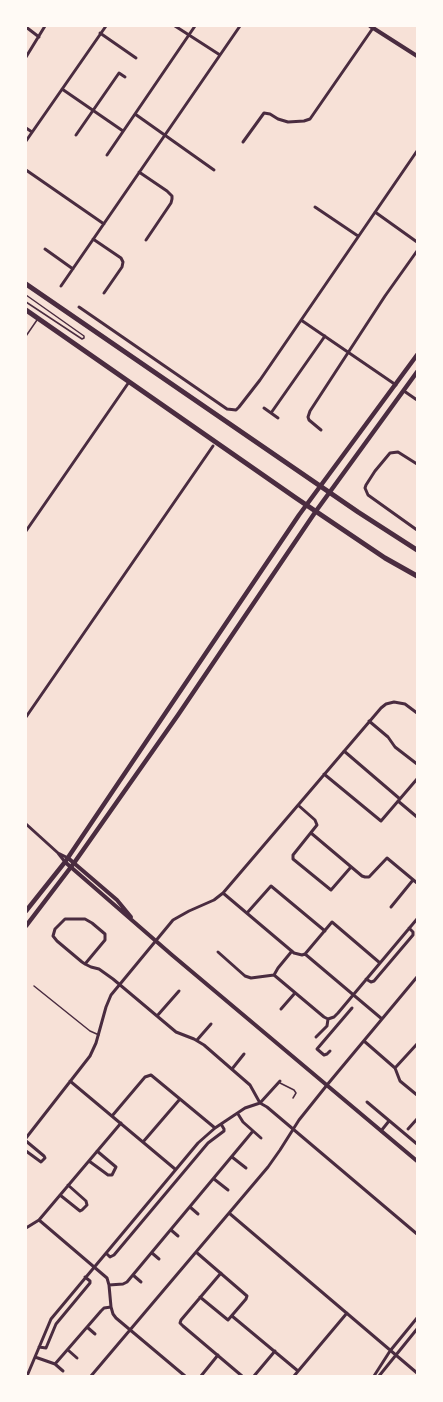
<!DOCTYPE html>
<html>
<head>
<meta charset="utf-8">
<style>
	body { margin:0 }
	#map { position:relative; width:443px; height:1402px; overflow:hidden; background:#f7e1d7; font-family:Quicksand,sans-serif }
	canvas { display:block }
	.frame { position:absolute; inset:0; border:27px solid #fffaf5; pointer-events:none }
</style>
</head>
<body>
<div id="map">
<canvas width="443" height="1402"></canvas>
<div class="frame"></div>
</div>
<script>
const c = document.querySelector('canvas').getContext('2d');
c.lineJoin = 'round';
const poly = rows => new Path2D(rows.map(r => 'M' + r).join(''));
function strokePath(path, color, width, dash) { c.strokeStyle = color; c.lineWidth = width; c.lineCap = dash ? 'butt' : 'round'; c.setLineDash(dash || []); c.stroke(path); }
strokePath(poly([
	[26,295,84,336,84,338,82,339],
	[26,302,82,339],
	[26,336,37,320],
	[34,986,90,1031,99,1035],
	[280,1083,294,1090,296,1093,293,1098]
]), '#4a2c40', 1.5);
strokePath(poly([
	[175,26,220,55],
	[26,27,39,37],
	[100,33,136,58],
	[26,57,45,26],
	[62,89,123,131],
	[135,114,214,170],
	[26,128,32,132],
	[76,135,119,73,125,77],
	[26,141,106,26],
	[243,142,264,113,270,114,278,119,288,122,304,121,310,119,373,28],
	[107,155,195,26],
	[26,170,104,224],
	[139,172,167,191,172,196,172,199,171,203,146,240],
	[315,207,358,236],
	[375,212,417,242],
	[93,239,121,258,123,262,122,267,104,293],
	[45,249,73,269],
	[61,286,240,26],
	[79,307,227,409,236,410,239,407,260,380,417,151],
	[301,320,396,385],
	[404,391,417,400],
	[264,408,278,418],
	[271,413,325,336],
	[321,430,309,420,308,417,310,411,385,296,417,251],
	[417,464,398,452,390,453,375,471,366,485,365,488,368,495,417,530],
	[26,531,129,382],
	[26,717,213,446],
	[369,721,388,737,395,747,417,764],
	[344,751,400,799],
	[324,774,381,821,417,779],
	[398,801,417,817],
	[298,805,315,820,317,825,293,855,293,859,331,890,351,867],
	[26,824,58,853,65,862],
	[311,833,362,876,365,877,369,877,387,858,417,883],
	[58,853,68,858],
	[223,893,294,953,302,955,305,954],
	[391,907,413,880],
	[247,913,271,886,325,931],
	[218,952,245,976,251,978,274,975],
	[305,954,332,922,380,963],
	[305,954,382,1019],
	[85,964,105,940,105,934,92,923,85,919,65,919,55,929,53,936,57,941,82,962,85,964,91,967,99,969,113,979,176,1032,194,1039,204,1045,250,1085,260,1103,267,1107,417,1234],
	[274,975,324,1017,328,1019],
	[274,975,278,968,292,951],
	[366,979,371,982,374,981,413,935,413,932,409,928],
	[281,1009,295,993],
	[157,1016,179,991],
	[328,1019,334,1017,338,1013,417,919],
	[316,1037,327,1026,328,1019],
	[197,1040,211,1024],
	[364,1041,395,1068],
	[330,1051,327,1054,324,1055,317,1049,352,1008],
	[395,1068,400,1081,417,1095],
	[395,1068,417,1044],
	[232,1069,244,1054],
	[70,1081,175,1169],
	[367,1102,417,1144],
	[238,1114,243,1122,261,1138],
	[112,1116,145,1077,151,1075,215,1128],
	[408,1129,417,1119],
	[381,1131,389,1121],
	[26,1138,90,1056,96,1043,106,1007,111,995,173,920,189,911,214,900,223,893,381,708,386,704,394,702,405,704,417,713],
	[26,1141,44,1156,45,1158,41,1162,26,1151],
	[143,1142,180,1099],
	[232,1157,246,1168],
	[89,1161,108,1175,112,1175,116,1167,97,1151],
	[214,1179,228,1190],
	[60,1195,80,1211,82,1210,87,1205,86,1201,68,1185],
	[190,1207,198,1214],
	[229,1213,417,1373],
	[39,1220,107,1278,109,1285,111,1307,113,1314,116,1318,185,1376],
	[26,1228,39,1220,121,1123],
	[171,1230,178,1236],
	[196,1252,247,1296,246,1299,228,1320,200,1297],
	[106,1253,110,1257,114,1255,208,1143,224,1131,224,1129,221,1124],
	[152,1253,159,1259],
	[221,1273,181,1320,180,1323,183,1326,242,1376],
	[133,1275,141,1282],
	[109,1285,123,1284,127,1282,253,1131],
	[232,1316,298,1371],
	[87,1327,95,1334],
	[39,1347,46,1348,56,1324,90,1283,90,1281,85,1277],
	[68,1350,77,1358],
	[35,1357,55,1364,63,1371],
	[55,1364,101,1311,104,1308,111,1307],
	[27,1376,51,1319,198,1143,215,1128,245,1108,260,1103,280,1081],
	[91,1376,268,1167,280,1150,299,1120,327,1085,417,977],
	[201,1376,218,1355],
	[254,1376,275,1351],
	[294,1376,347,1313],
	[374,1376,390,1351,417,1318],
	[379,1376,417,1329]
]), '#4a2c40', 3);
strokePath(poly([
	[370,26,417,56],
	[68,858,117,900,131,917],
	[65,862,172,955,417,1161]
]), '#4a2c40', 4);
strokePath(poly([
	[26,911,65,862,299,515,417,355],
	[26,926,74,863,178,715,316,511,417,372]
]), '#4a2c40', 4.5);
strokePath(poly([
	[26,284,358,512,417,550],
	[26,310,296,498,385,558,417,576]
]), '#4a2c40', 5);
</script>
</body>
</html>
